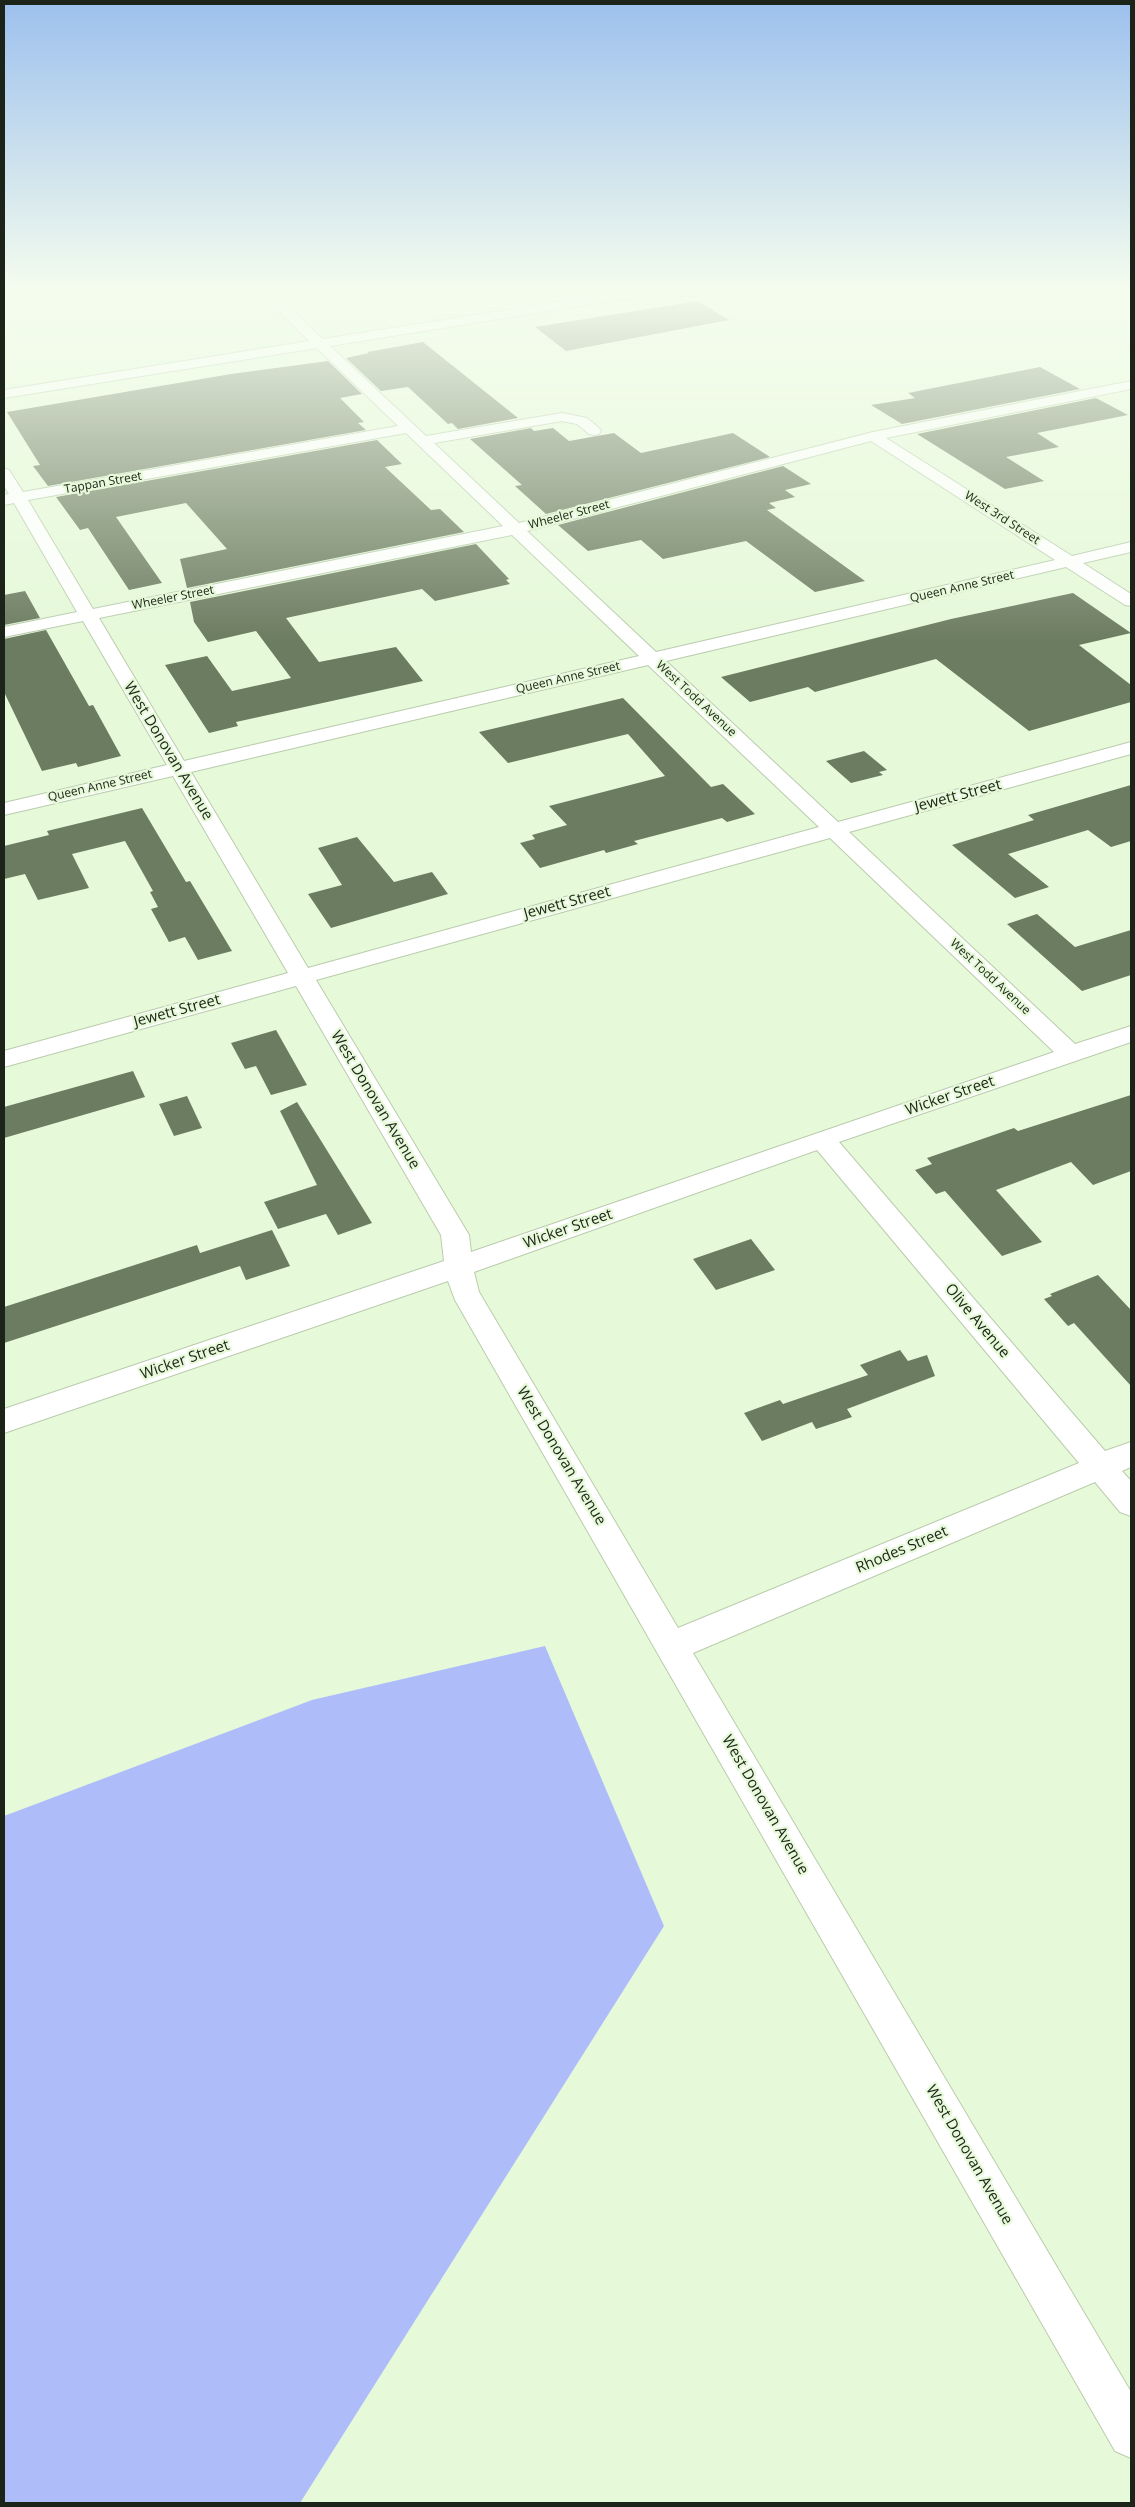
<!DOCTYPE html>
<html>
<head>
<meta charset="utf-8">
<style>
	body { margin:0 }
	#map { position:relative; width:1135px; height:2507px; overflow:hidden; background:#e6f9d9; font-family:"Open Sans",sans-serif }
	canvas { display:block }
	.frame { position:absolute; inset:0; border:5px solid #1c2318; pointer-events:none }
</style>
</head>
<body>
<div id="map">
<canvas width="1135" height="2507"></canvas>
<div class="frame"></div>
</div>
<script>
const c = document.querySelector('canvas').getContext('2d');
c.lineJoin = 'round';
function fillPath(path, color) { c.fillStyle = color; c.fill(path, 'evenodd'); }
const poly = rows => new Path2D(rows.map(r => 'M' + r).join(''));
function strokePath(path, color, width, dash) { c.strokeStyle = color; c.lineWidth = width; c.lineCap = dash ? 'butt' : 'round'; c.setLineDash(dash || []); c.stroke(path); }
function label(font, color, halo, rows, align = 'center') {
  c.font = font + ' "Open Sans",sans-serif'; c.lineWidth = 4.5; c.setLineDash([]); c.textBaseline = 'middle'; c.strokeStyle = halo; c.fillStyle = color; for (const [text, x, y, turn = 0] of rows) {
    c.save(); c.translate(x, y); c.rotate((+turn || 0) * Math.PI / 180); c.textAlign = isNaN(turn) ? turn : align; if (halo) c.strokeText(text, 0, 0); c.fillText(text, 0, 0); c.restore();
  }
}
fillPath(poly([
	[545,1646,664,1926,300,2503,4,2503,4,1816,312,1700]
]), '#aebdfa');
fillPath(poly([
	[698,301,729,320,566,351,535,327],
	[423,342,518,418,458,429,452,423,448,424,408,387,381,391,346,358,369,353,367,352],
	[328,361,362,394,340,398,364,422,358,423,366,430,48,486,33,466,40,465,7,412,231,374],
	[1040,367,1080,389,902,424,871,405,915,398,908,393],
	[1096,398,1128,415,1037,433,1059,447,1006,457,1044,481,1005,489,917,434],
	[531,428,534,431,553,428,569,441,614,433,641,453,733,433,770,457,546,514,515,486,522,485,470,439],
	[377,440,402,464,385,467,431,510,440,509,464,532,187,588,180,559,227,549,186,503,116,517,162,583,129,590,88,528,80,530,56,497],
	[783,466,811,484,785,490,795,497,769,503,776,508,767,510,865,581,815,592,746,541,663,559,641,540,588,551,558,525],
	[476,544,509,579,506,580,510,584,435,601,422,589,286,618,319,662,396,647,423,681,236,722,238,726,209,733,165,665,207,656,232,691,291,678,256,631,208,642,194,622,190,602],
	[25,591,40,618,4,625,4,595],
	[1073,593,1131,633,1079,645,1131,685,1131,702,1029,731,936,659,815,692,808,687,750,702,721,677,951,619],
	[46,630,89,706,93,705,121,756,78,767,76,763,42,771,4,692,4,639],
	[623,698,711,787,723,784,755,814,727,822,722,818,634,841,638,844,606,853,604,850,540,868,520,843,535,839,532,835,567,825,549,806,665,776,628,734,508,763,479,732],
	[864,751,887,770,879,772,883,775,851,783,826,761],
	[1131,785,1131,841,1111,847,1088,830,1008,854,1049,887,1015,898,952,845,1034,820,1028,815],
	[142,808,186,882,190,881,232,951,198,960,185,937,169,942,151,909,158,907,150,892,153,891,125,841,72,854,89,888,38,900,25,874,4,879,4,846,49,835,47,831],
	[357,837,394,882,432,872,448,894,331,928,308,894,342,885,318,848],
	[1037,914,1075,947,1131,930,1131,975,1082,991,1007,924],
	[276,1030,307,1085,271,1095,256,1066,245,1069,231,1043],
	[133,1071,145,1097,4,1138,4,1107],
	[1131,1095,1131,1171,1093,1185,1071,1162,996,1190,1042,1242,1002,1256,945,1191,936,1194,915,1170,932,1164,927,1158,1014,1128,1018,1131],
	[187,1096,202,1128,174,1136,159,1104],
	[297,1102,372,1223,338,1235,326,1214,278,1229,264,1202,317,1185,280,1111],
	[272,1230,290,1266,246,1280,240,1266,4,1343,4,1307,197,1245,200,1253],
	[751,1239,775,1270,716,1290,693,1259],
	[1098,1275,1131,1310,1131,1386,1074,1323,1068,1326,1044,1299,1052,1296,1050,1294],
	[900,1350,908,1361,927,1355,935,1376,847,1409,852,1417,816,1429,812,1422,762,1441,744,1413,780,1400,783,1404,868,1375,860,1365]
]), '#6c7c60');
const minor = poly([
	[258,291,271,291,323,339,626,291,655,291,649,295,330,346,426,436,562,413,587,418,599,428,601,431,599,434,594,435,589,434,577,424,562,421,434,443,519,523,873,432,1131,381,1131,389,886,438,1072,556,1131,542,1131,552,1083,563,1131,594,1131,606,1125,605,1066,567,666,661,838,822,1131,742,1131,754,849,832,1075,1044,1131,1026,1131,1042,839,1142,1105,1451,1131,1442,1131,1467,1122,1471,1131,1481,1131,1516,1120,1512,1095,1482,693,1653,1131,2392,1131,2458,1115,2451,455,1300,448,1281,4,1433,4,1409,444,1261,441,1235,296,986,4,1067,4,1051,288,973,173,776,4,815,4,803,167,765,83,621,4,637,4,627,77,612,14,503,4,505,4,495,9,494,4,486,4,468,9,470,23,492,398,426,317,348,4,398,4,390,309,341,258,291],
	[406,433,503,526,93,609,28,500,406,433],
	[871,441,1055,560,656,652,527,531,871,441],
	[512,535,639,656,184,761,99,618,512,535],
	[648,665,819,827,308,968,191,772,648,665],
	[830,838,1054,1052,471,1252,469,1235,316,980,830,838],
	[817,1150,1079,1463,678,1628,479,1292,474,1272,817,1150]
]);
strokePath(minor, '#baccad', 2);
fillPath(minor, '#fff');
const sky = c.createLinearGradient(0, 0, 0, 642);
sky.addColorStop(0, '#9cc0ed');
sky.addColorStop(0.45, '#f4fcee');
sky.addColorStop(1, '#f4fcee00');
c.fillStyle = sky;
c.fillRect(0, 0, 1135, 642);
label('12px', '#1c2318', '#e6f9d9', [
	["Tappan Street",103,483,-10],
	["Wheeler Street",569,515,-15],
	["West 3rd Street",1002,518,33],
	["Queen Anne Street",962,587,-13],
	["Wheeler Street",173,598,-11],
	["Queen Anne Street",568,678,-13],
	["West Todd Avenue",696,699,43],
	["Queen Anne Street",100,786,-13],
	["West Todd Avenue",990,977,43]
]);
label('15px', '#1c2318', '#e6f9d9', [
	["West Donovan Avenue",168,751,59],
	["Jewett Street",958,796,-15],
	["Jewett Street",567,903,-15],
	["Jewett Street",177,1011,-15],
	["Wicker Street",950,1096,-19],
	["West Donovan Avenue",375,1100,59],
	["Wicker Street",568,1229,-19],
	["Olive Avenue",977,1321,50],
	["Wicker Street",185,1360,-19],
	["West Donovan Avenue",561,1456,59],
	["Rhodes Street",902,1550,-23],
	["West Donovan Avenue",765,1805,60],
	["West Donovan Avenue",969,2155,60]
]);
</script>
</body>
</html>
